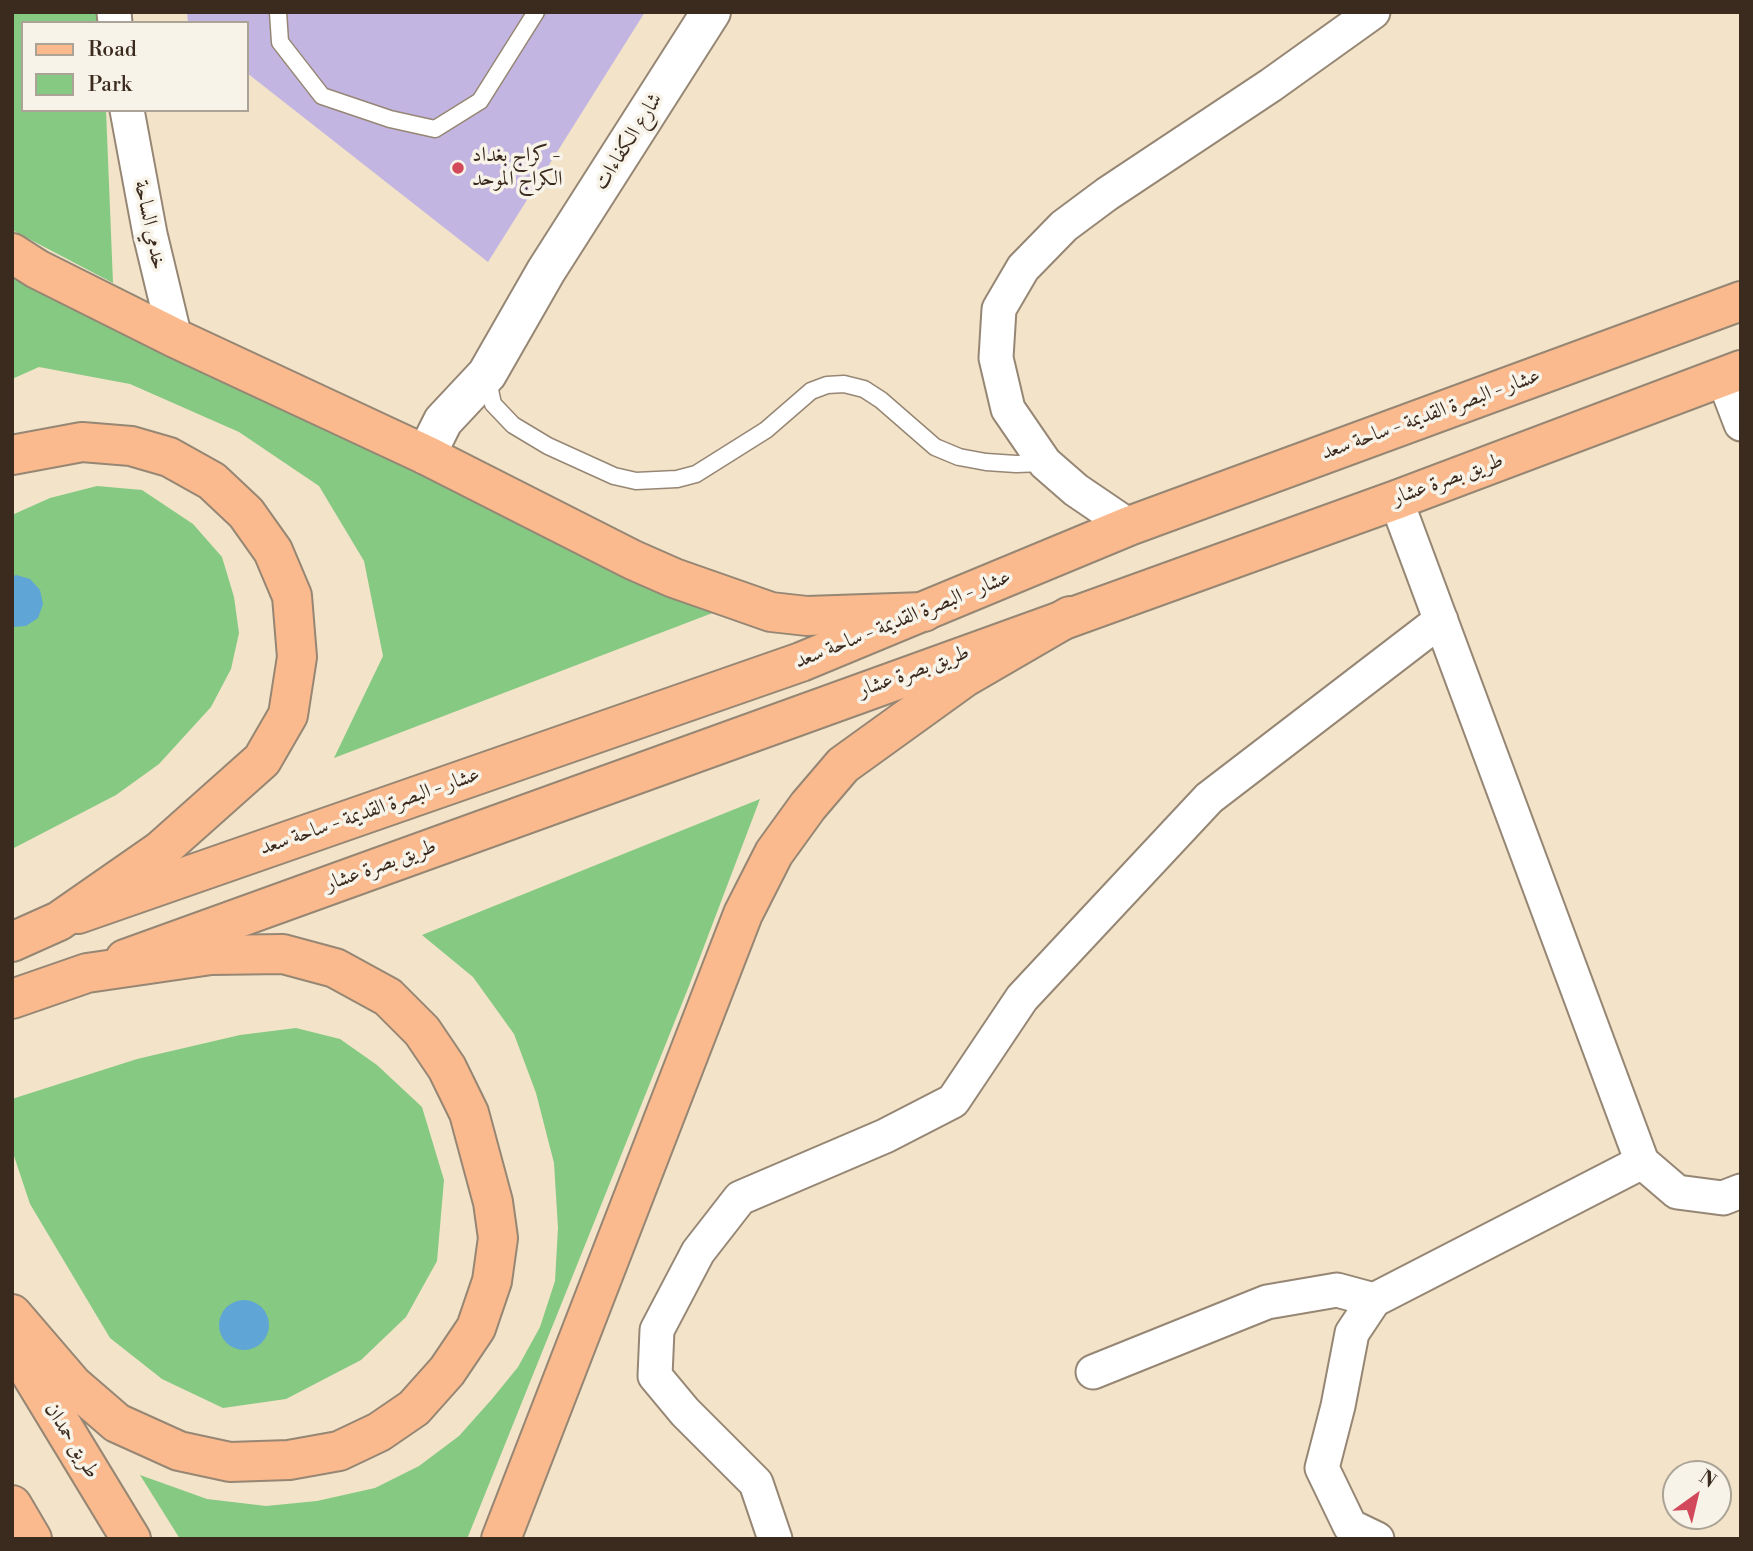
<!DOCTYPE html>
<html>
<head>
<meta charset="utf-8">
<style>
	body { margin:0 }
	#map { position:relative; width:1753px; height:1551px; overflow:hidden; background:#f2e3c9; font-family:"Libre Bodoni",serif }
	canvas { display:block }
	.frame { position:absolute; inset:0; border:14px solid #3b2a1e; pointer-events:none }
	.legend { position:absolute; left:21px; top:21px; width:228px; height:91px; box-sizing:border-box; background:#f7f3e8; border:2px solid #aca397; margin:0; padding:9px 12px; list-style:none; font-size:21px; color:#3b2a1e }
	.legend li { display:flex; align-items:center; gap:14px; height:35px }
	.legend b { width:35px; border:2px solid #aca397 }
	.north { position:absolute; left:1662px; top:1460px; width:70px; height:70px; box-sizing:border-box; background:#f7f3e8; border:2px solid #aca397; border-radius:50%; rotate:34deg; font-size:19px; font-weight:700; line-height:28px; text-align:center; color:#3b2a1e }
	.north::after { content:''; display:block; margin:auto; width:24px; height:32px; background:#d1495b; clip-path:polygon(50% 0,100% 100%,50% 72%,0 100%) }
</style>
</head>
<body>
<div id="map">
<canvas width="1753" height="1551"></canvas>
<div class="frame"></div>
<ul class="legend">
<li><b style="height:9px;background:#fbba8d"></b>Road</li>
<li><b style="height:19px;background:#86c982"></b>Park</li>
</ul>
<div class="north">N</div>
</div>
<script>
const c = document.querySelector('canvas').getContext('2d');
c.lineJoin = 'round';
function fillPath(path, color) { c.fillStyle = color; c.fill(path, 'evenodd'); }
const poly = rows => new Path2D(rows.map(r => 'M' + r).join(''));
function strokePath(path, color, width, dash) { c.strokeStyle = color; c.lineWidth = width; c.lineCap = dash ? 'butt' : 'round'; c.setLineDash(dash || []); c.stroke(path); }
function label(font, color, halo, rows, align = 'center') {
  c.font = font + ' "Libre Bodoni",Amiri,serif'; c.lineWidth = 7; c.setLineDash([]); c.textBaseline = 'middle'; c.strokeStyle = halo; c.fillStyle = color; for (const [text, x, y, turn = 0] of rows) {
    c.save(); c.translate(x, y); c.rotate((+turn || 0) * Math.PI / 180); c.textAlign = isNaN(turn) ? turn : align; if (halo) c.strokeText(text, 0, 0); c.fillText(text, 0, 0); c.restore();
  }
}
fillPath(poly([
	[12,12,101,12,102,23,23,23,23,110,106,110,113,283,12,230],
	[12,265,715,612,334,758,383,656,364,561,319,486,239,432,130,384,39,367,12,379],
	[97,486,142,490,193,524,222,557,234,597,239,633,231,669,211,707,159,764,116,795,12,849,12,515,50,498],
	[760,799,689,986,467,1539,180,1539,140,1475,207,1499,266,1506,317,1501,375,1488,419,1466,459,1436,492,1399,518,1367,540,1327,555,1281,558,1228,554,1163,536,1093,514,1034,473,977,422,935],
	[296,1028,340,1039,377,1065,422,1107,444,1180,437,1261,406,1317,361,1360,286,1399,223,1408,162,1379,110,1338,30,1204,12,1150,12,1099,137,1059,240,1035]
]), '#86c982');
fillPath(poly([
	[16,575,30,579,40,590,43,604,38,618,26,626,12,627,12,577],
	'219 1325a25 25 0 1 1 50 0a25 25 0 1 1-50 0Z'
]), '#5fa5d5');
fillPath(poly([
	[187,12,645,12,488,262,247,73,247,23,188,23]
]), '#c3b5e2');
const service = poly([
	[278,12,280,42,322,96,390,119,435,129,480,101,536,12],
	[487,376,493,404,513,425,548,446,614,476,636,481,677,479,696,474,766,430,811,391,827,385,844,384,864,389,881,400,935,447,959,457,986,462,1016,464,1045,463]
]);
const minor = poly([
	[114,12,115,23],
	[127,110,150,234,175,338],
	[1723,377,1741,424],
	[1396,500,1642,1162,1677,1192,1723,1198,1741,1191],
	[1129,526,1076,490,1045,463,1008,409,996,358,999,309,1023,268,1064,226,1107,194,1271,85,1373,12],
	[1093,1372,1267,1302,1337,1290,1374,1300],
	[775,1539,756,1483,685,1412,655,1376,657,1330,698,1252,740,1198,885,1136,953,1101,1022,998,1209,798,1441,620],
	[1377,1539,1350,1526,1322,1468,1338,1406,1352,1333,1374,1300,1642,1162]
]);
const tertiary = poly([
	[426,455,443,421,487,374,546,271,711,12]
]);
const primary = poly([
	[78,914,801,662,1129,526,1741,301],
	[125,959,1396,500,1741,370]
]);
const trunk = poly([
	[12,253,37,269,175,338,426,455,633,560,674,578,771,612,807,616,924,612],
	[12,455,82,442,131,446,169,457,212,481,246,513,273,551,292,596,297,657,288,715,262,760,161,850,59,921,12,942],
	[12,999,87,973,211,955,283,954,335,968,388,997,422,1031,447,1068,469,1113,493,1202,498,1238,492,1281,476,1328,447,1371,414,1408,379,1432,339,1451,289,1460,230,1462,179,1451,117,1423,73,1385,12,1314],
	[12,1343,131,1539],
	[12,1505,32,1539],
	[501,1539,743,914,774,853,808,806,843,765,965,677,1070,616]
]);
strokePath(service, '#968674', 19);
strokePath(minor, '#968674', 37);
strokePath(tertiary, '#968674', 42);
strokePath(primary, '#968674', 42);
strokePath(trunk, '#968674', 42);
strokePath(service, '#fff', 16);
strokePath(minor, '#fff', 33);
strokePath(tertiary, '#fff', 38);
strokePath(primary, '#fbba8d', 38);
strokePath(trunk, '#fbba8d', 38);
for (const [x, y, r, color] of [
	[458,168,7,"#d1495b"]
]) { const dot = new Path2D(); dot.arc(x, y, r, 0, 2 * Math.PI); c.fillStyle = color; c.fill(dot); strokePath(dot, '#f7f3e8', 2.5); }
label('21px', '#3b2a1e', '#f7f3e8', [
	["شارع الكفاءات",629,142,-58],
	["خدمي الساحة",149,225,78],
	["عشار - البصرة القديمة - ساحة سعد",1431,415,-20],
	["طريق بصرة عشار",1448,480,-20],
	["عشار - البصرة القديمة - ساحة سعد",903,620,-22],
	["طريق بصرة عشار",914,672,-20],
	["عشار - البصرة القديمة - ساحة سعد",370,812,-19],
	["طريق بصرة عشار",381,866,-20],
	["طريق حمدان",71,1441,58]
]);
label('21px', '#3b2a1e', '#f7f3e8', [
	["كراج بغداد -",472,156],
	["الكراج الموحد",472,180]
], 'left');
</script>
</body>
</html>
